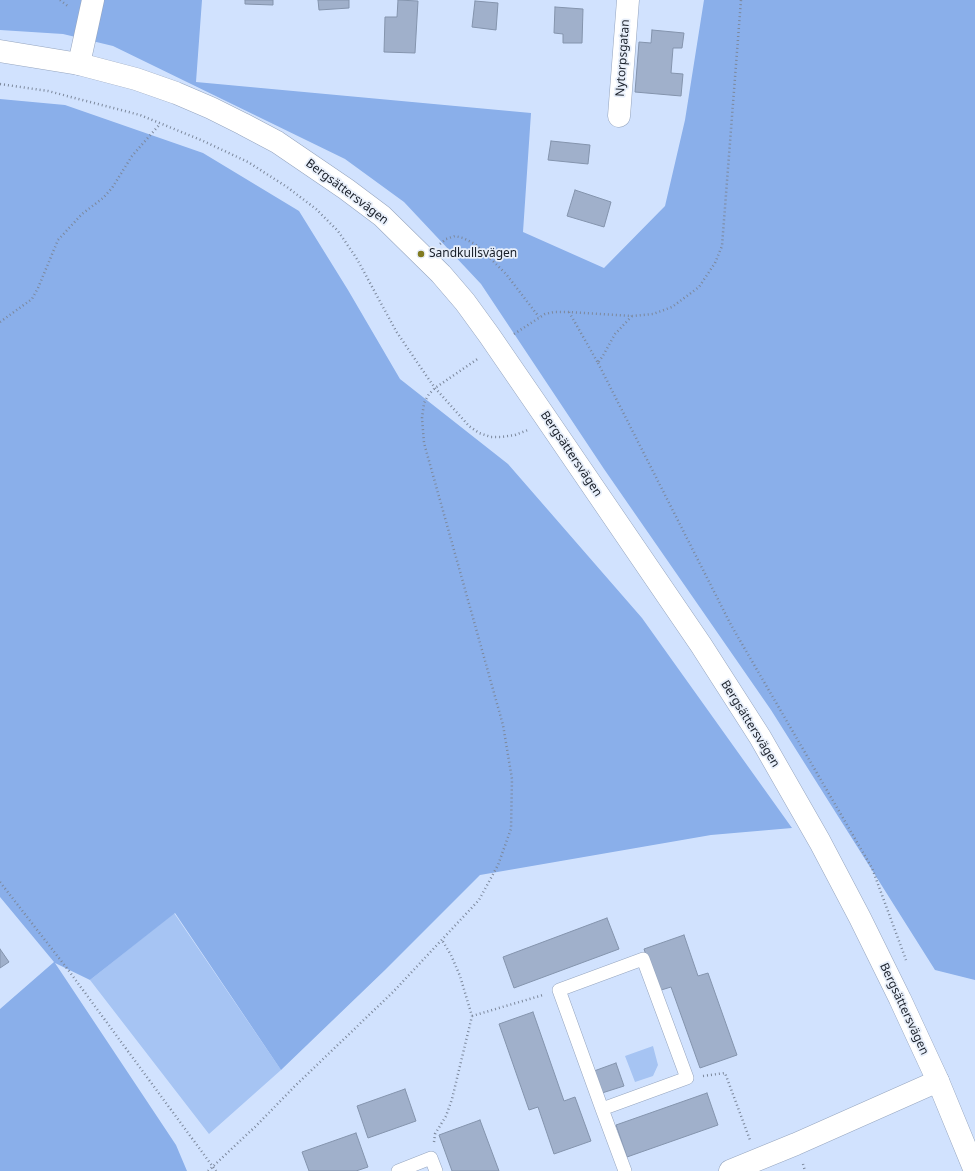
<!DOCTYPE html>
<html>
<head>
<meta charset="utf-8">
<style>
	body { margin:0 }
	canvas { display:block; background:#d1e2fe }
</style>
</head>
<body>
<canvas width="975" height="1171"></canvas>
<script>
const c = document.querySelector('canvas').getContext('2d');
c.lineJoin = 'round';
function fillPath(path, color) { c.fillStyle = color; c.fill(path, 'evenodd'); }
const poly = rows => new Path2D(rows.map(r => 'M' + r).join(''));
function strokePath(path, color, width, dash) { c.strokeStyle = color; c.lineWidth = width; c.lineCap = dash ? 'butt' : 'round'; c.setLineDash(dash || []); c.stroke(path); }
function label(font, color, halo, rows, align = 'center') {
  c.font = font + ' "Noto Sans",sans-serif'; c.lineWidth = 3.5; c.setLineDash([]); c.textBaseline = 'middle'; c.strokeStyle = halo; c.fillStyle = color; for (const [text, x, y, turn = 0] of rows) {
    c.save(); c.translate(x, y); c.rotate((+turn || 0) * Math.PI / 180); c.textAlign = isNaN(turn) ? turn : align; if (halo) c.strokeText(text, 0, 0); c.fillText(text, 0, 0); c.restore();
  }
}
fillPath(poly([
	[174,913,281,1070,209,1134,90,980],
	[653,1046,658,1065,653,1076,635,1082,625,1056]
]), '#a6c4f3');
fillPath(poly([
	[0,0,202,0,196,82,531,113,523,232,604,268,665,206,685,120,704,0,975,0,975,980,935,970,771,710,604,469,481,284,404,202,345,159,113,46,63,34,0,30],
	[0,99,65,105,203,153,299,211,348,290,400,379,508,464,642,618,792,828,711,835,480,875,385,970,281,1070,175,913,90,980,55,963,176,1145,187,1171,0,1171,0,1009,54,962,0,897]
]), '#8aafea');
const building = poly([
	[245,0,273,0,273,5,245,4,245,0],
	[318,0,349,0,349,8,319,10,318,0],
	[398,0,418,1,415,53,384,52,385,17,397,17,398,0],
	[475,1,498,3,496,30,472,27,475,1],
	[555,7,583,9,582,43,563,43,563,34,554,33,555,7],
	[652,30,684,33,682,48,673,48,671,73,683,74,681,96,635,92,639,42,651,43,652,30],
	[551,141,590,145,588,164,548,160,551,141],
	[575,190,611,202,604,227,567,216,575,190],
	[607,918,619,949,514,988,503,957,607,918],
	[684,935,698,976,708,973,737,1055,700,1068,671,987,658,991,644,949,684,935],
	[0,949,9,962,0,968,0,949],
	[533,1012,564,1101,575,1097,591,1141,554,1154,538,1107,529,1110,499,1024,533,1012],
	[616,1063,624,1086,602,1093,594,1071,616,1063],
	[405,1089,416,1121,368,1138,357,1106,405,1089],
	[707,1093,718,1125,627,1157,616,1125,707,1093],
	[480,1120,499,1171,452,1171,439,1135,480,1120],
	[356,1133,368,1167,356,1171,309,1171,302,1152,356,1133]
]);
fillPath(building, '#a0b0cb');
strokePath(building, '#8494ad', 1);
const service = poly([
	[602,1109,687,1078,643,959,559,990,602,1109,625,1171],
	[398,1171,431,1158,436,1171]
]);
const minor = poly([
	[79,64,93,0],
	[619,116,628,0],
	[730,1171,796,1144,938,1081]
]);
const tertiary = poly([
	[0,51,79,64,136,79,176,93,211,108,243,124,277,142,346,189,382,216,441,274,465,302,489,335,546,418,701,645,760,737,820,842,860,918,900,999,938,1081,975,1171]
]);
strokePath(service, '#95a5bf', 14);
strokePath(minor, '#95a5bf', 23);
strokePath(tertiary, '#95a5bf', 23);
strokePath(poly([
	[60,0,69,7],
	[0,84,48,91,140,115,201,140,248,162,287,187,316,209,338,231,357,259,396,331,421,368,435,388,469,426,479,433,491,437,501,437,515,435,528,430],
	[440,244,446,239,455,236,463,238,475,244,492,260,506,274,539,317],
	[632,316,615,334,604,354,598,363,569,312,632,316,653,314,672,307,699,287,715,263,722,246,741,0],
	[0,322,32,299,38,288,58,240,82,214,103,198,112,188,132,156,160,124],
	[514,334,545,314,554,312,569,312],
	[598,363,731,625,872,868,906,960],
	[0,882,69,971,216,1171],
	[472,1016,543,995],
	[703,1076,725,1073,750,1140],
	[434,1142,435,1134,446,1116,452,1099,472,1016,460,976,451,955,442,940],
	[803,1164,805,1171],
	[208,1171,256,1126,295,1086,394,991,479,900,498,865,511,829,512,779,503,725,424,443,422,418,424,403,429,394,435,388,479,358]
]), '#7c889c', 2.5, [1, 3]);
strokePath(service, '#fff', 13);
strokePath(minor, '#fff', 22);
strokePath(tertiary, '#fff', 22);
for (const [x, y, r, color] of [
	[421,254,4,"#817a20"]
]) { const dot = new Path2D(); dot.arc(x, y, r, 0, 2 * Math.PI); c.fillStyle = color; c.fill(dot); strokePath(dot, '#e8effa', 1.5); }
label('12px', '#181e28', '#e8effa', [
	["Nytorpsgatan",623,58,-86],
	["Bergsättersvägen",347,192,37],
	["Bergsättersvägen",571,454,56],
	["Bergsättersvägen",750,724,58],
	["Bergsättersvägen",904,1009,65]
]);
label('12px', '#181e28', '#e8effa', [
	["Sandkullsvägen",429,254]
], 'left');
</script>
</body>
</html>
